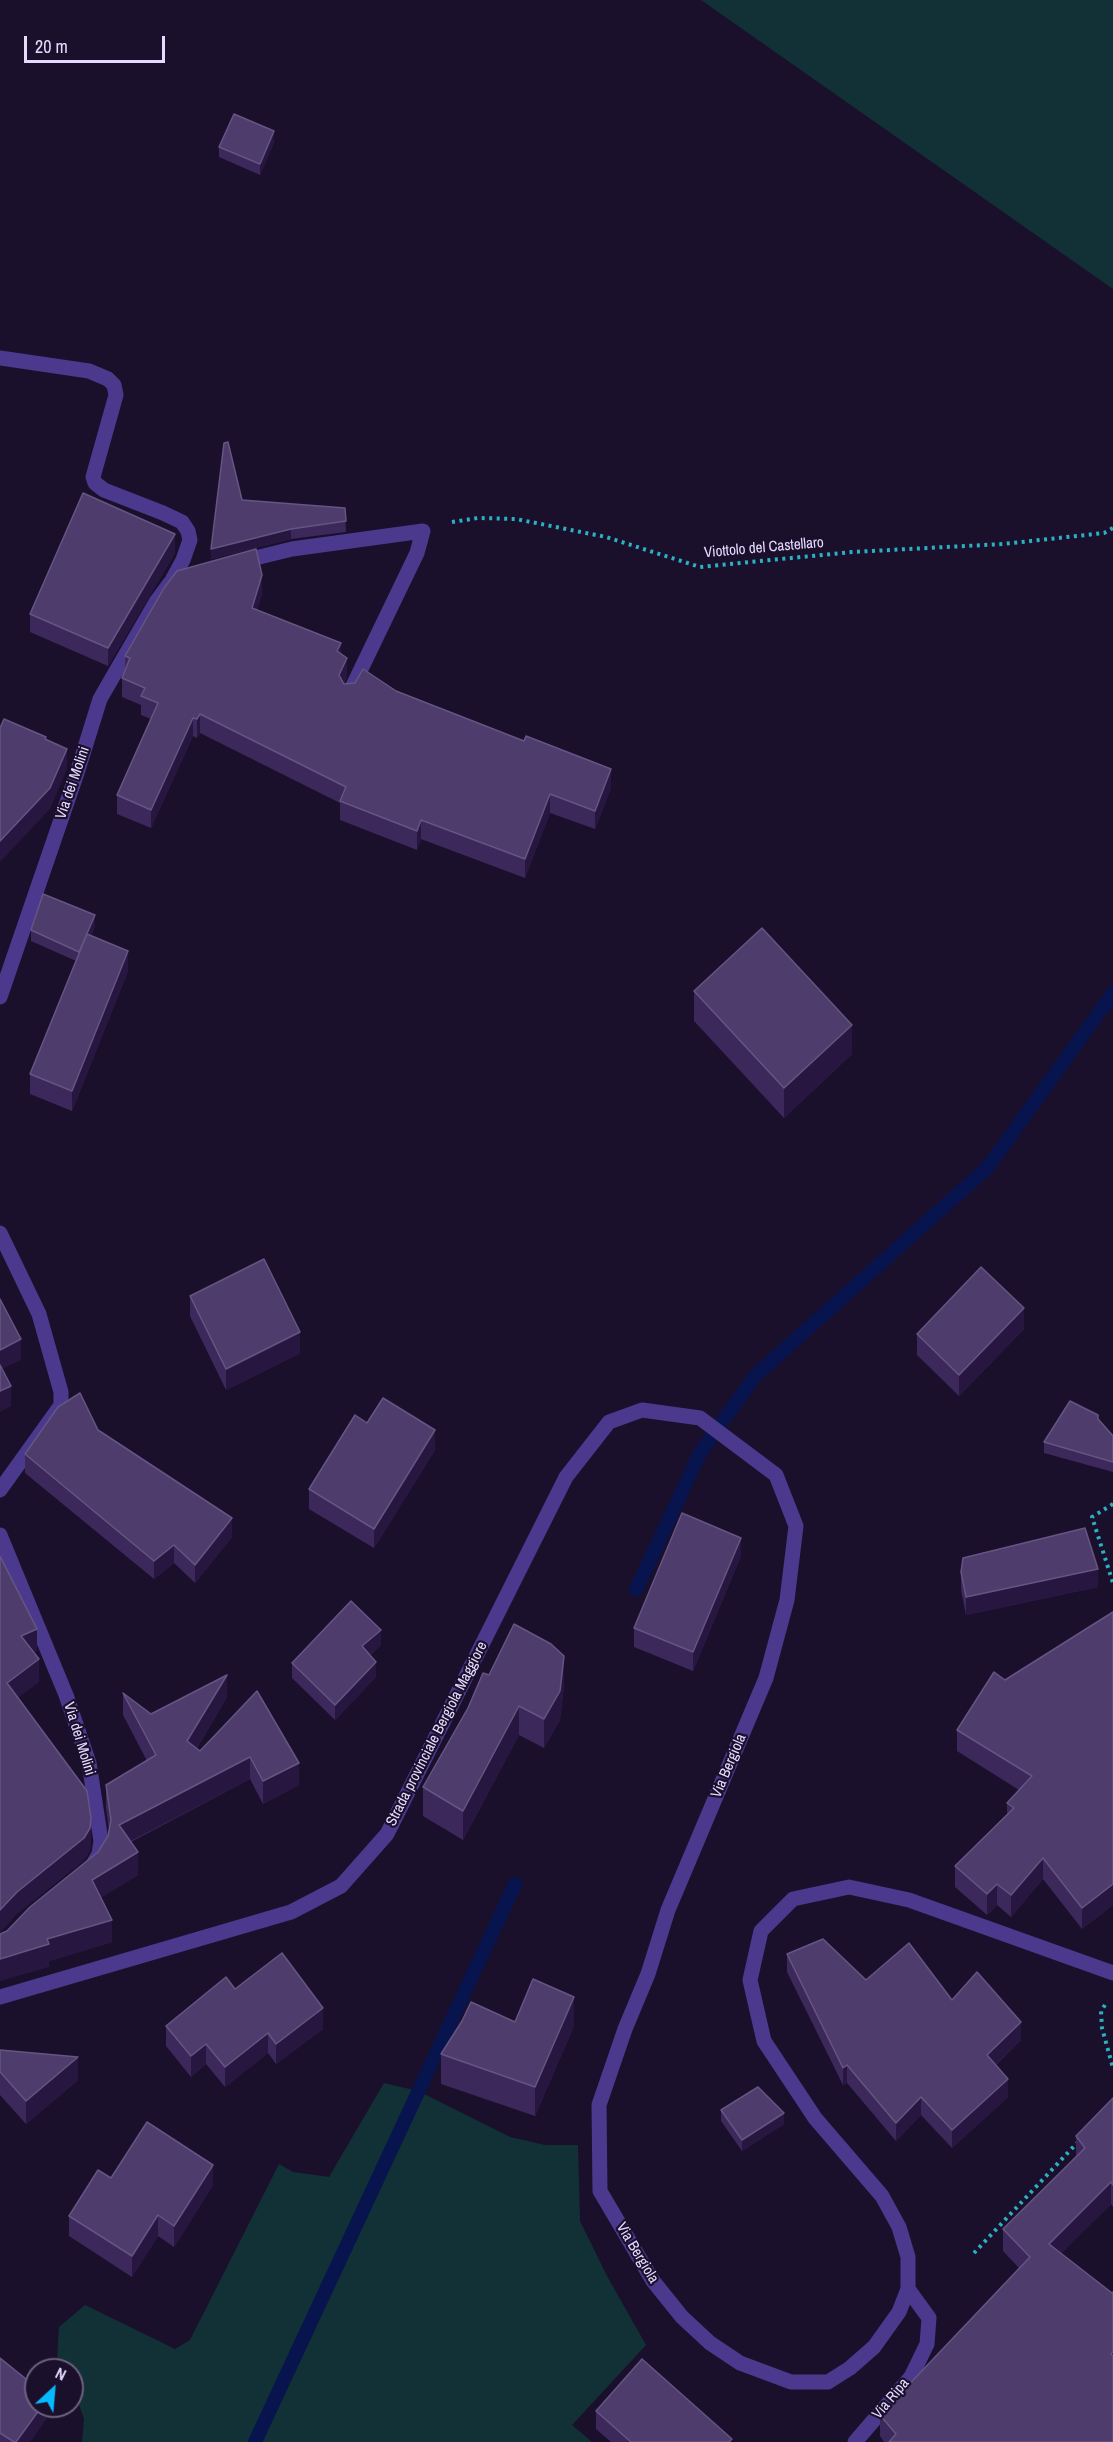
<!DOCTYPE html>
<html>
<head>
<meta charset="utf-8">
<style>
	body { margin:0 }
	#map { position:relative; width:1113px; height:2442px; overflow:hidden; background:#1a102c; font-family:"Archivo Narrow",sans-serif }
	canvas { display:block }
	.north { position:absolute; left:24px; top:2358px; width:60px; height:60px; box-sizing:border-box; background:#1a102c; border:2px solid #6c6180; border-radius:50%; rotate:26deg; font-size:16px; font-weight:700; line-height:24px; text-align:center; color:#e6dbff }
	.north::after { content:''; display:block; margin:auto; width:21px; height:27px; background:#07b9ff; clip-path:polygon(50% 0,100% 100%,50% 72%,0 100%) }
	.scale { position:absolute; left:24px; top:36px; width:141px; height:27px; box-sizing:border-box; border:3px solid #e6dbff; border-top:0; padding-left:8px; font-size:18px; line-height:21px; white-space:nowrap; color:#e6dbff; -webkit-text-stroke:4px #1a102c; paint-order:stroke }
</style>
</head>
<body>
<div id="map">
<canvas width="1113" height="2442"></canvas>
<div class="north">N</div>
<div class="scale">20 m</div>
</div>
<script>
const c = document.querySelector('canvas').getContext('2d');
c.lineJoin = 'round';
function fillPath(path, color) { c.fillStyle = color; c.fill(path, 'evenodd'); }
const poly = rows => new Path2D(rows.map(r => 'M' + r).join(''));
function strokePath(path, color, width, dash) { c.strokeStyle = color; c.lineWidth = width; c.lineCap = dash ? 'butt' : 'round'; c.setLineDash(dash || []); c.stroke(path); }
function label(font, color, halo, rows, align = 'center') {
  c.font = font + ' "Archivo Narrow",sans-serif'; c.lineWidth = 4.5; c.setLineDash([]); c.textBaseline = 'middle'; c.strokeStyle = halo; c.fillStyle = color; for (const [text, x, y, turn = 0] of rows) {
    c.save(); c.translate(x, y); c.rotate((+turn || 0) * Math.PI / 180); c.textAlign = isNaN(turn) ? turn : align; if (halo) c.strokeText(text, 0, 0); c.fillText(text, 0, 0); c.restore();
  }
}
fillPath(poly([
	[701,0,1113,0,1113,289],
	[384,2083,418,2091,510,2137,545,2145,578,2145,580,2221,607,2276,646,2345,572,2425,592,2442,82,2442,84,2419,72,2384,72,2370,63,2370,57,2360,59,2327,85,2305,175,2349,190,2340,279,2164,293,2172,329,2177]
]), '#123136');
strokePath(poly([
	[636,1590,700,1453,755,1376,988,1167,1113,993],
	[255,2442,515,1884]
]), '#08144d', 14);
strokePath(poly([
	[452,522,478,518,516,519,606,537,700,567,852,552,1003,544,1104,533,1113,528],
	[1113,1504,1092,1517,1113,1583],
	[1105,2005,1101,2011,1102,2028,1113,2068],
	[974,2253,1077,2143]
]), '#2ab1c4', 4, [3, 4.5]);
strokePath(poly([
	[0,358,89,371,108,379,114,385,116,395,93,477,95,483,104,490,163,513,182,522,188,531,190,540,183,560,171,582],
	[239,562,292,549,423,531,417,553,349,694],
	[0,997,77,773,100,699,156,602,170,583],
	[0,1233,39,1314,61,1392,61,1405,0,1490],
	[0,1535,66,1695,89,1763,101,1841,99,1854,92,1866],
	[0,1997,291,1912,341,1886,387,1834,566,1477,609,1422,642,1410,700,1418,776,1475,796,1526,787,1600,766,1678,668,1910,648,1974,625,2029,599,2105,600,2191,653,2281,682,2317,710,2343,740,2363,791,2382,828,2382,850,2368,874,2347,899,2312,908,2289,908,2257,899,2227,882,2196,815,2118,764,2041,750,1980,761,1931,793,1899,849,1887,909,1900,1113,1973],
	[855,2442,911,2377,927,2344,929,2318,908,2289]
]), '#4b398d', 15);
fillPath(poly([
	[274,142,260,175,219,157,219,147],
	[242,500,345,508,346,532,291,539,211,559],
	[175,553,108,666,30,632,30,614],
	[262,593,257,610,341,654,347,676,344,684,396,691,611,788,595,829,550,813,525,878,421,839,417,850,340,820,340,803,200,733,197,738,193,736,151,828,117,814,117,795,151,719,141,715,141,705,122,697,122,678,125,669,125,656],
	[95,926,91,936,128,971,72,1111,30,1094,30,1074,76,961,31,941,31,930],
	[694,991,852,1054,784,1118,694,1021],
	[190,1296,300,1353,226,1390,190,1316],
	[1024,1329,959,1396,917,1355,917,1334],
	[1098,1419,1113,1436,1113,1472,1044,1453,1044,1442],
	[367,1423,435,1450,374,1548,309,1509,309,1489],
	[98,1430,232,1537,195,1583,174,1563,154,1579,25,1473,25,1454],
	[741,1556,693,1671,634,1647,634,1628],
	[961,1572,1098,1587,966,1615,961,1590],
	[1113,1612,1113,1905,1082,1929,1043,1879,1011,1917,997,1905,987,1915,955,1887,955,1866,1007,1814,1007,1803,1019,1790,957,1751,957,1730],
	[381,1645,370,1655,376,1677,335,1720,292,1678,292,1663],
	[489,1675,564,1685,560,1720,544,1748,519,1735,463,1840,423,1816,423,1787],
	[257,1691,299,1785,263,1804,250,1779,131,1842,138,1875,100,1898,112,1942,49,1961,49,1967,7,1931,98,1852,108,1836,109,1830,106,1808,106,1785,147,1761,123,1715,123,1693,151,1714,227,1697,197,1748,200,1751],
	[787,1954,866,1980,952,2000,1021,2040,996,2065,1008,2097,952,2148,921,2115,896,2141,847,2083,843,2085,787,1972],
	[235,1989,323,2029,276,2064,268,2053,225,2087,206,2064,191,2077,166,2046,166,2026],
	[515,2022,574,2026,535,2116,441,2084,441,2054],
	[0,2050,78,2080,26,2124,0,2095],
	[1113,2098,1113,2207,1111,2204,1061,2253,1113,2442,884,2442,880,2436,880,2415,1019,2268,1003,2251,1003,2229,1076,2158,1076,2136],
	[721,2110,784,2124,742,2151,721,2121],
	[111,2178,213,2185,174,2247,158,2236,132,2277,69,2236,69,2216],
	[0,2358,48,2406,48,2416,30,2442,0,2442],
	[596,2411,732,2442,611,2442,596,2429]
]), '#3c285a');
fillPath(poly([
	[274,131,274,142,260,175,260,164],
	[291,529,291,539,211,559,211,549],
	[175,534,175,553,108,666,108,648],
	[262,575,262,593,252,627,252,608],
	[341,643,341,662,337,651],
	[347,658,347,676,339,694,339,675],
	[200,714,200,733,197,738,197,719],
	[193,718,193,736,151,828,151,810],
	[67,749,67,769,50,809,0,862,0,841],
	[611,769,611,788,595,829,595,811],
	[550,794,550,813,525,878,525,859],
	[421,820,421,839,417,850,417,831],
	[95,915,95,926,79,962,79,952],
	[128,951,128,971,72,1111,72,1091],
	[852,1025,852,1054,784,1118,784,1088],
	[1024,1308,1024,1329,959,1396,959,1375],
	[300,1332,300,1353,226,1390,226,1369],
	[21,1339,21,1360,0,1370,0,1350],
	[11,1386,11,1406,0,1412,0,1391],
	[435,1430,435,1450,374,1548,374,1529],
	[232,1518,232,1537,195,1583,195,1565],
	[741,1538,741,1556,693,1671,693,1652],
	[174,1545,174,1563,154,1579,154,1561],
	[1098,1569,1098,1587,966,1615,966,1597],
	[37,1629,37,1651,21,1659,21,1636],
	[381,1630,381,1645,362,1661,362,1646],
	[564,1656,564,1685,560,1720,544,1748,544,1719],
	[39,1659,39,1682,7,1706,7,1683],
	[376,1662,376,1677,335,1720,335,1705],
	[227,1675,227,1697,187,1764,187,1741],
	[519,1706,519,1735,463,1840,463,1811],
	[250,1757,250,1779,119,1847,119,1825],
	[299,1763,299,1785,263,1804,263,1781],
	[91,1818,91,1841,90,1851,84,1861,17,1914,0,1933,0,1910,17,1892],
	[138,1852,138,1875,92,1903,92,1880],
	[1043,1858,1043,1879,1011,1917,1011,1895],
	[997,1884,997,1905,987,1915,987,1894],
	[1113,1884,1113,1905,1082,1929,1082,1908],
	[112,1920,112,1942,49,1961,49,1967,0,1981,0,1959,47,1939],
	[574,1997,574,2026,535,2116,535,2087],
	[323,2008,323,2029,276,2064,276,2044],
	[1021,2022,1021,2040,987,2073,987,2055],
	[268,2033,268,2053,225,2087,225,2067],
	[206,2044,206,2064,191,2077,191,2056],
	[78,2057,78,2080,26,2124,26,2101],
	[847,2065,847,2083,843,2085,843,2068],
	[1008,2079,1008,2097,952,2148,952,2130],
	[921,2097,921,2115,896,2141,896,2123],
	[784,2113,784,2124,742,2151,742,2140],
	[213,2165,213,2185,174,2247,174,2226],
	[1111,2182,1111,2204,1049,2266,1049,2244],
	[158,2215,158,2236,132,2277,132,2256],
	[42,2406,48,2406,48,2416,30,2442,16,2442]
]), '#271740');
const building = poly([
	[234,114,274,131,260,164,219,147,234,114],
	[228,442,242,500,345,508,346,521,291,529,211,549,224,443,228,442],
	[83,493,175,534,108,648,30,614,83,493],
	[256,549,262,575,252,608,341,643,337,651,347,658,339,675,344,684,355,683,363,669,396,691,524,741,526,736,611,769,595,811,550,794,525,859,421,820,417,831,340,801,346,787,200,714,197,719,193,718,151,810,117,795,158,703,141,696,145,688,122,678,130,658,125,656,164,588,177,571,256,549],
	[4,719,46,737,45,739,67,749,50,788,0,841,0,728,4,719],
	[43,894,95,915,79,952,31,930,43,894],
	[762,928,852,1025,784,1088,694,991,762,928],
	[87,934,128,951,72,1091,30,1074,87,934],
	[264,1259,300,1332,226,1369,190,1296,264,1259],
	[981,1267,1024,1308,959,1375,917,1334,981,1267],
	[0,1299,21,1339,0,1350,0,1299],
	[0,1365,11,1386,0,1391,0,1365],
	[80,1393,98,1430,232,1518,195,1565,174,1545,154,1561,25,1454,58,1407,80,1393],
	[383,1398,435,1430,374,1529,309,1489,355,1415,367,1423,383,1398],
	[1070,1401,1098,1415,1098,1419,1113,1436,1113,1462,1044,1442,1070,1401],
	[682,1513,741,1538,693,1652,634,1628,682,1513],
	[1085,1528,1098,1569,966,1597,961,1572,963,1558,1085,1528],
	[0,1556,37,1629,21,1636,39,1659,7,1683,87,1791,91,1818,90,1828,84,1838,17,1892,0,1910,0,1556],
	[351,1601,381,1630,362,1646,376,1662,335,1705,292,1663,351,1601],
	[1113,1612,1113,1884,1082,1908,1043,1858,1011,1895,997,1884,987,1894,955,1866,1014,1808,1007,1803,1032,1776,957,1730,994,1672,1005,1680,1113,1612],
	[514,1624,551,1644,564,1656,560,1691,544,1719,519,1706,463,1811,423,1787,468,1708,483,1673,489,1675,514,1624],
	[227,1675,187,1741,200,1751,257,1691,299,1763,263,1781,250,1757,119,1825,138,1852,92,1880,112,1920,47,1939,49,1944,0,1959,0,1934,7,1931,30,1907,98,1852,108,1836,111,1820,106,1785,156,1755,123,1693,151,1714,227,1675],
	[823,1939,866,1980,909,1943,952,2000,977,1972,1021,2022,987,2055,1008,2079,952,2130,921,2097,896,2123,847,2065,843,2068,787,1954,823,1939],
	[282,1953,323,2008,276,2044,268,2033,225,2067,206,2044,191,2056,166,2026,226,1977,235,1989,282,1953],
	[533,1979,574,1997,535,2087,441,2054,462,2021,471,2002,515,2022,533,1979],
	[0,2050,78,2057,26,2101,0,2072,0,2050],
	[758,2087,784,2113,742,2140,721,2110,758,2087],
	[1113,2098,1113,2185,1111,2182,1049,2244,1112,2293,1113,2292,1113,2352,1111,2354,1113,2356,1113,2442,889,2442,896,2434,880,2415,1030,2257,1003,2229,1085,2148,1076,2136,1113,2098],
	[147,2122,213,2165,174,2226,158,2215,132,2256,69,2216,98,2170,111,2178,147,2122],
	[0,2358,36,2387,36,2406,42,2406,16,2442,14,2442,0,2433,0,2358],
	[642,2359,732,2439,729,2442,631,2442,596,2411,642,2359]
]);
fillPath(building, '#4e3c6c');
strokePath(building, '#665583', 1.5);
label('15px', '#e6dbff', '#1a102c', [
	["Viottolo del Castellaro",764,548,-5],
	["Via dei Molini",73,783,-71],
	["Strada provinciale Bergiola Maggiore",437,1734,-63],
	["Via dei Molini",79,1739,73],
	["Via Bergiola",729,1766,-67],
	["Via Bergiola",637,2253,59],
	["Via Ripa",891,2399,-50]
]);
</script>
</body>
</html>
